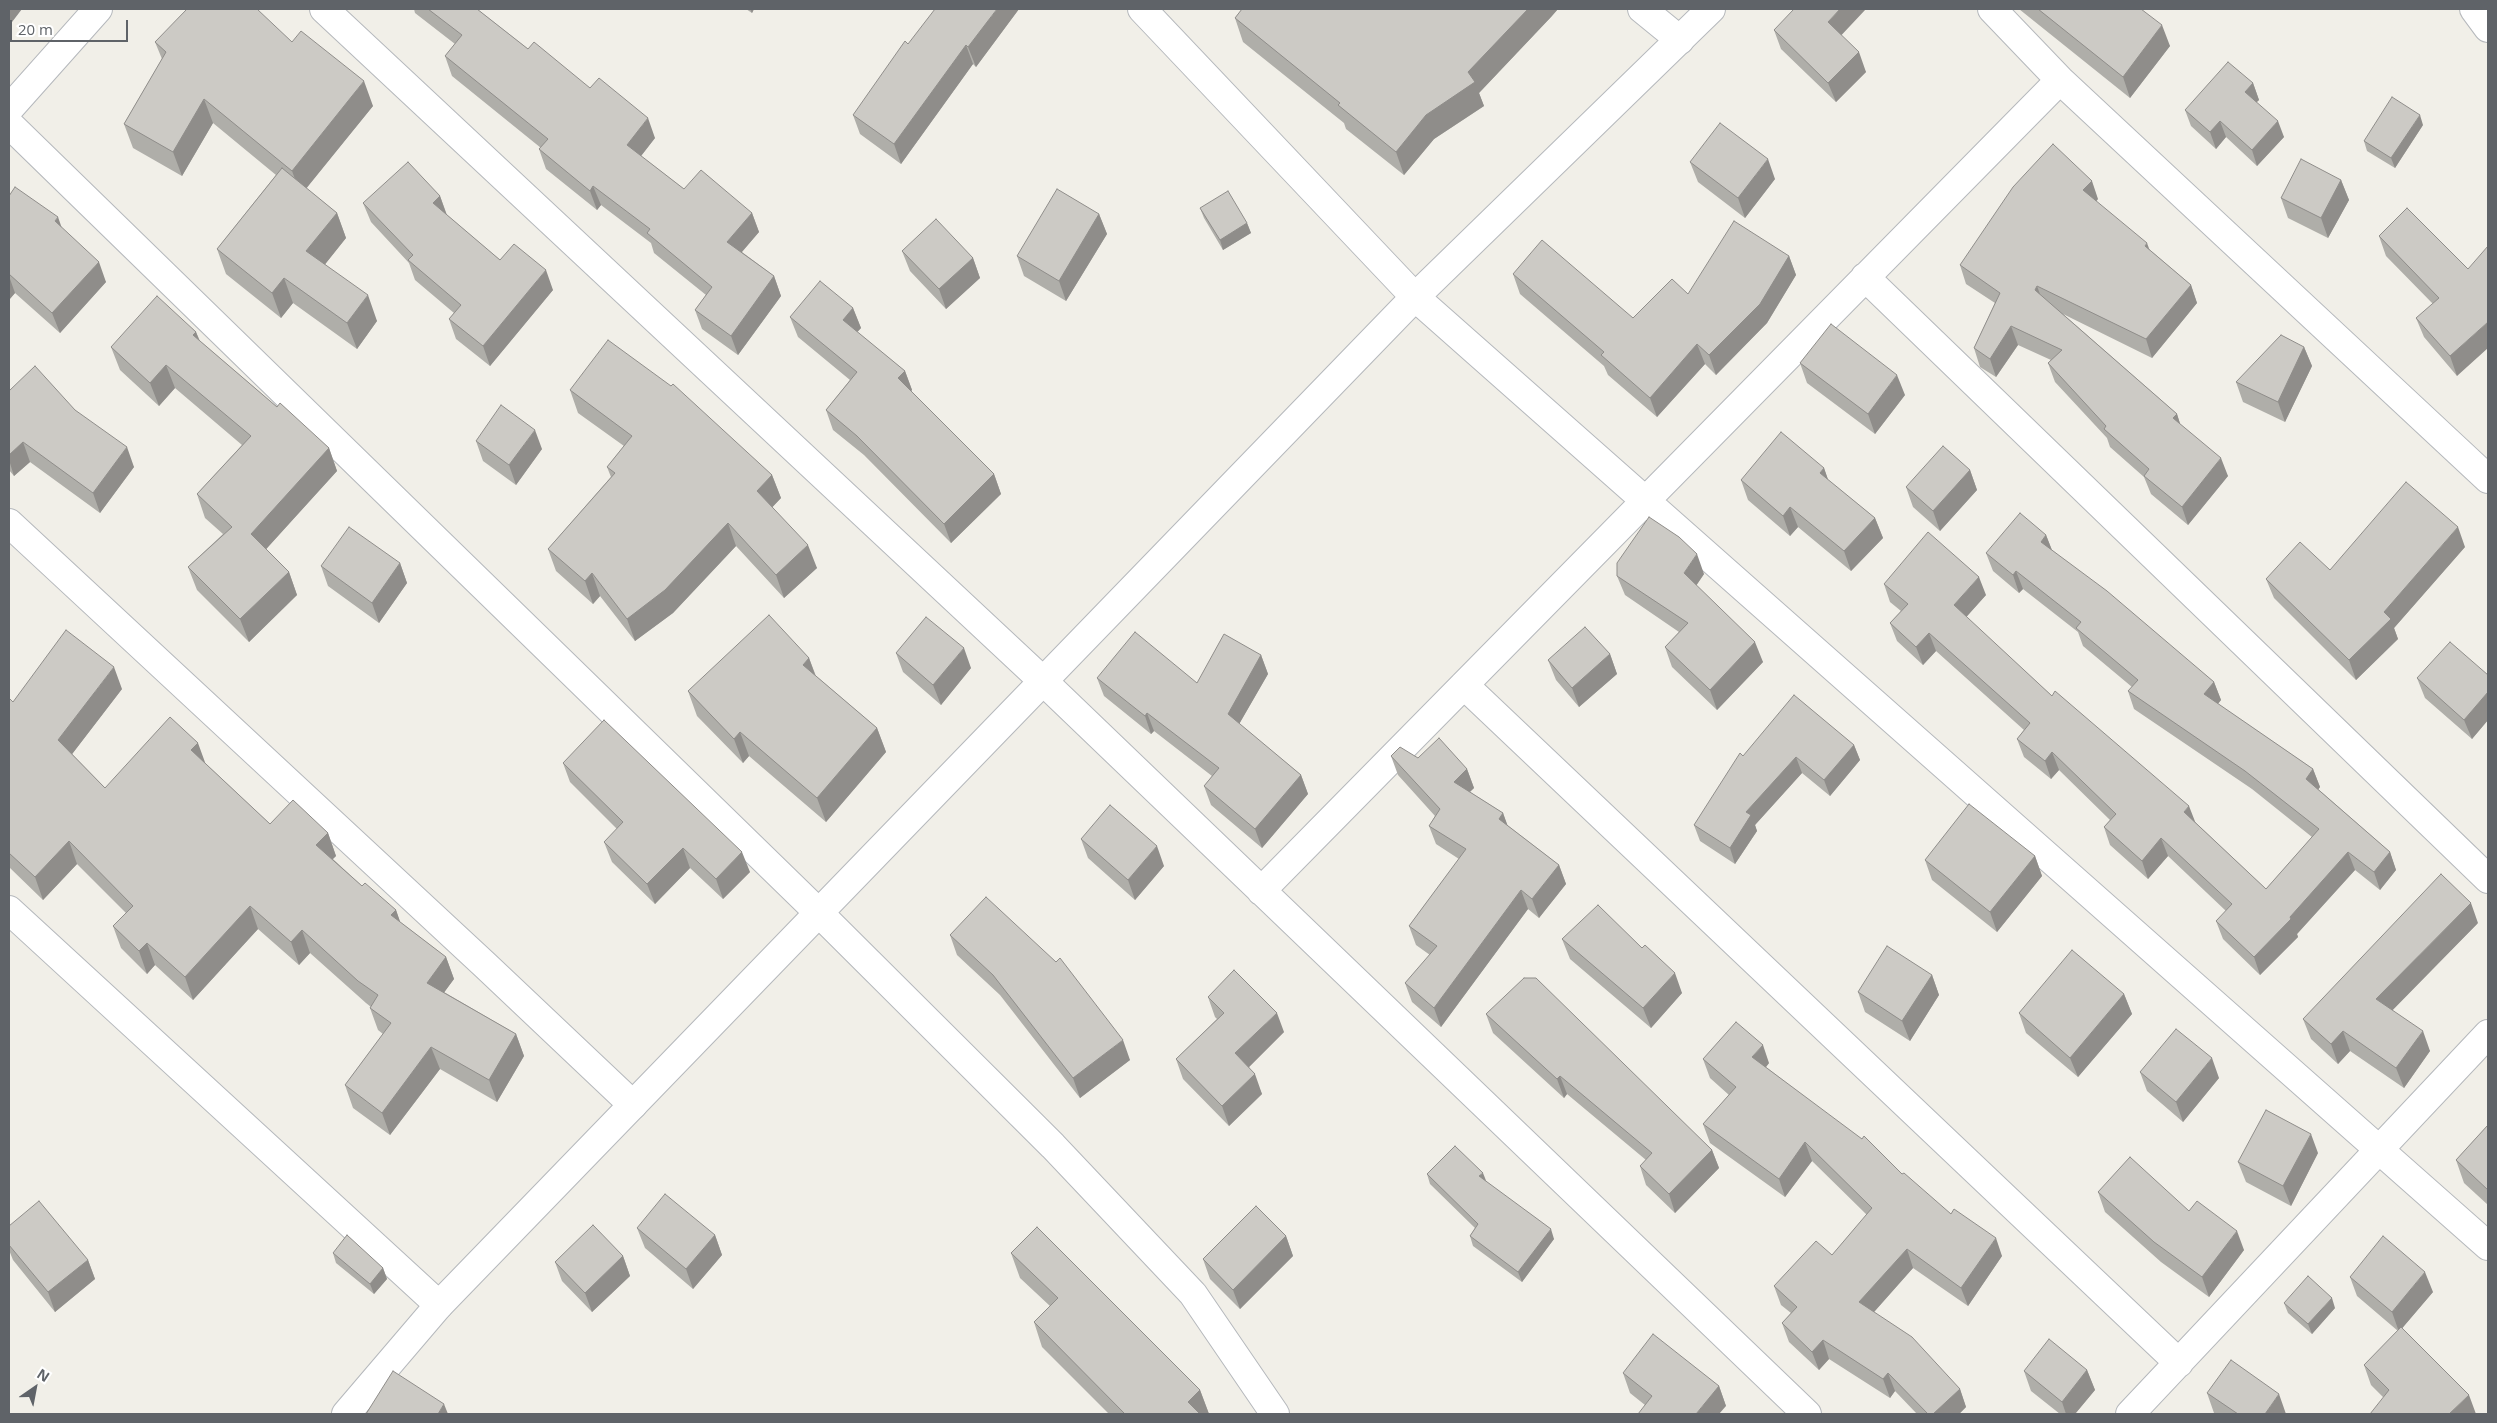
<!DOCTYPE html>
<html>
<head>
<meta charset="utf-8">
<style>
	body { margin:0 }
	#map { position:relative; width:2497px; height:1423px; overflow:hidden; background:#f1efe8; font-family:"Open Sans",sans-serif }
	canvas { display:block }
	.frame { position:absolute; inset:0; border:10px solid #5f6368; pointer-events:none }
	.north { position:absolute; left:10px; top:1363px; width:50px; height:50px; -webkit-text-stroke:4px #fff; paint-order:stroke; rotate:33deg; font-size:14px; font-weight:700; line-height:20px; text-align:center; color:#5f6368 }
	.north::after { content:''; display:block; margin:auto; width:18px; height:22px; background:#5f6368; clip-path:polygon(50% 0,100% 100%,50% 72%,0 100%) }
	.scale { position:absolute; left:10px; top:20px; width:118px; height:22px; box-sizing:border-box; border:2px solid #5f6368; border-top:0; padding-left:6px; font-size:15px; line-height:18px; white-space:nowrap; color:#5f6368; -webkit-text-stroke:4px #fff; paint-order:stroke }
</style>
</head>
<body>
<div id="map">
<canvas width="2497" height="1423"></canvas>
<div class="frame"></div>
<div class="north">N</div>
<div class="scale">20 m</div>
</div>
<script>
const c = document.querySelector('canvas').getContext('2d');
c.lineJoin = 'round';
const poly = rows => new Path2D(rows.map(r => 'M' + r).join(''));
function strokePath(path, color, width, dash) { c.strokeStyle = color; c.lineWidth = width; c.lineCap = dash ? 'butt' : 'round'; c.setLineDash(dash || []); c.stroke(path); }
function fillPath(path, color) { c.fillStyle = color; c.fill(path, 'evenodd'); }
const minor = poly([
	[324,9,1043,681,1807,1414],
	[1142,9,1415,297,2488,1246],
	[1642,9,1680,40],
	[1992,9,2060,80,2488,479],
	[2474,9,2488,28],
	[9,109,98,9],
	[9,124,819,913,1053,1146,1193,1294,1275,1414],
	[1865,277,2488,879],
	[9,523,485,965,633,1105],
	[1464,685,2179,1363],
	[1261,891,2060,80],
	[9,910,439,1305],
	[2130,1414,2488,1034]
]);
const tertiary = poly([
	[346,1414,439,1305,1415,297,1711,9]
]);
strokePath(minor, '#b5b8bc', 30);
strokePath(tertiary, '#b5b8bc', 30);
strokePath(minor, '#fff', 28);
strokePath(tertiary, '#fff', 28);
fillPath(poly([
	[414,9,477,9,528,49,590,88,655,138,641,156,684,189,752,213,759,232,742,252,774,276,781,296,738,355,702,329,695,310,706,295,654,253,651,243,601,205,597,210,546,169,539,149,541,148,452,76,445,56,455,44,415,13],
	[746,9,754,9,752,13],
	[1019,9,976,67,973,64,901,164,860,134,853,115,908,44],
	[1242,9,1558,9,1551,17,1479,93,1484,106,1434,139,1404,175,1346,129,1344,123,1243,42,1235,18],
	[2019,9,2141,9,2170,46,2130,98],
	[1774,30,1841,35,1866,72,1836,102,1781,49],
	[155,42,292,42,373,106,306,188,337,213,346,238,325,264,377,321,357,349,293,303,281,318,226,274,217,249,276,175,213,123,182,176,133,148,124,124,162,59],
	[2253,83,2259,100,2256,102,2284,137,2257,166,2226,137,2216,149,2191,126,2185,110],
	[2423,125,2395,168,2367,151,2364,141],
	[1690,162,1775,179,1745,218,1698,182],
	[2341,180,2349,200,2328,238,2288,218,2281,198],
	[9,196,61,227,106,282,60,333,15,293,9,300],
	[440,196,447,215,500,260,553,290,490,366,456,339,449,319,454,313,415,280,409,263,371,222,363,203],
	[2098,199,2096,202,2150,250,2191,285,2197,303,2152,358,2063,314,2177,414,2180,424,2228,476,2188,525,2151,494,2144,477,2110,447,2107,438,2055,382,2048,363,2051,360,2018,345,1996,377,1980,367,1974,348,1995,303,1966,284,1960,265],
	[1200,208,1247,223,1251,233,1223,250,1204,218],
	[1099,214,1107,234,1066,301,1024,276,1017,256],
	[2379,236,2468,269,2457,376,2424,337,2416,318,2433,304,2386,256],
	[902,251,973,258,980,278,946,309,910,271],
	[1789,256,1796,275,1767,323,1716,375,1705,364,1657,417,1608,375,1604,366,1520,294,1513,274,1633,318,1688,294],
	[853,308,861,328,857,332,905,371,912,390,911,391,994,474,1001,494,951,543,864,455,833,430,826,410,850,380,798,337,790,317],
	[196,332,200,341,277,407,329,448,337,471,266,549,289,572,297,595,249,642,197,590,188,567,223,534,205,518,197,494,242,445,175,388,159,406,120,370,111,347],
	[2304,347,2312,366,2285,422,2243,402,2236,382],
	[1800,363,1905,395,1875,434,1807,383],
	[570,390,772,475,781,498,772,507,817,568,784,598,736,546,673,613,635,641,600,596,593,604,556,571,548,549,611,477,607,467,624,446,578,413],
	[9,391,75,410,134,467,100,513,30,462,14,476,9,470],
	[476,441,542,449,516,485,483,461],
	[1824,468,1828,480,1875,518,1883,538,1851,571,1798,527,1790,536,1748,500,1741,480],
	[1970,470,1977,490,1940,531,1913,507,1906,487],
	[2046,535,2052,550,2214,682,2221,700,2218,704,2313,769,2320,787,2318,789,2390,852,2396,870,2380,890,2355,870,2297,934,2298,937,2260,975,2223,939,2216,921,2226,911,2168,856,2148,879,2110,845,2104,827,2110,820,2059,770,2051,779,2024,757,2017,739,2024,730,1936,651,1923,665,1897,641,1890,623,1901,611,1890,602,1884,584,1986,595,1966,617,2052,696,2195,822,2266,889,2312,837,2252,789,2134,709,2128,691,2132,687,2083,646,2078,632,2023,589,2019,593,1993,571,1986,553],
	[2465,547,2394,628,2398,639,2356,680,2274,598,2266,579,2330,570],
	[400,563,407,583,379,623,328,586,321,566],
	[1704,574,1696,586,1763,662,1717,710,1672,667,1665,647,1679,632,1625,595,1617,576],
	[896,653,971,668,941,705,903,672],
	[1610,654,1617,674,1579,707,1556,680,1548,660],
	[1261,655,1268,674,1239,724,1301,775,1308,794,1262,848,1211,805,1204,786,1212,776,1154,731,1151,734,1104,696,1097,678,1197,683],
	[809,658,816,676,877,728,886,752,826,822,749,756,743,763,697,716,688,691],
	[2488,675,2488,720,2472,739,2425,698,2417,678],
	[122,689,72,754,105,788,205,763,270,824,328,833,336,856,333,859,362,886,396,910,400,922,446,957,454,979,444,992,516,1034,524,1056,497,1102,440,1069,390,1135,353,1108,345,1085,383,1034,378,1030,370,1008,371,1007,366,1003,310,953,299,965,258,929,193,1000,155,965,147,974,121,948,113,926,126,913,77,864,43,900,9,867,9,698,13,702],
	[1854,745,1860,760,1830,796,1802,773,1755,825,1757,831,1735,864,1700,841,1694,825,1743,756],
	[1391,756,1467,769,1474,788,1470,792,1503,813,1507,825,1559,865,1566,884,1539,918,1528,909,1441,1027,1412,1002,1405,983,1430,955,1416,945,1409,926,1459,859,1436,844,1429,826,1435,816,1398,775],
	[563,763,750,872,723,899,690,868,655,904,612,862,604,842,617,829,570,782],
	[1081,839,1164,866,1135,900,1088,858],
	[2035,856,2042,876,1997,932,1932,880,1925,860],
	[2478,923,2392,1010,2430,1051,2404,1088,2350,1051,2338,1064,2311,1039,2303,1019],
	[950,935,1130,1060,1080,1098,1000,995,957,955],
	[1562,939,1642,948,1682,993,1651,1028,1570,959],
	[1932,975,1939,995,1910,1041,1865,1012,1858,992],
	[2124,994,2132,1014,2078,1077,2026,1033,2019,1013],
	[1208,997,1284,1032,1249,1067,1262,1094,1229,1126,1183,1079,1176,1059,1217,1019,1215,1017],
	[1486,1014,1712,1150,1719,1168,1675,1213,1646,1185,1640,1166,1646,1160,1567,1094,1564,1098,1493,1033],
	[1703,1059,1769,1063,1766,1067,1902,1174,2002,1256,1968,1306,1913,1268,1874,1312,1960,1389,1966,1407,1959,1414,1917,1414,1895,1391,1890,1398,1829,1359,1819,1370,1789,1342,1782,1323,1791,1313,1781,1305,1774,1286,1832,1255,1867,1215,1812,1161,1785,1197,1710,1143,1703,1124,1729,1095,1710,1078],
	[2140,1072,2219,1078,2183,1122,2147,1091],
	[2488,1125,2488,1205,2464,1183,2456,1160],
	[2318,1153,2291,1206,2246,1182,2238,1162],
	[1427,1174,1486,1181,1554,1239,1522,1282,1473,1246,1470,1236,1475,1228,1430,1184],
	[2098,1192,2189,1211,2244,1250,2209,1297,2161,1262,2105,1212],
	[9,1226,88,1260,95,1279,55,1312,13,1260,9,1250],
	[637,1228,715,1235,722,1255,693,1289,645,1248],
	[1286,1236,1293,1256,1240,1309,1210,1279,1203,1259],
	[333,1253,383,1268,387,1279,374,1294,336,1263],
	[1011,1253,1200,1390,1209,1414,1109,1414,1042,1347,1034,1322,1050,1306,1020,1278],
	[623,1256,630,1276,592,1312,562,1281,555,1262],
	[2350,1277,2433,1292,2402,1328,2469,1395,2383,1397,2371,1385,2364,1365,2398,1331,2357,1296],
	[2284,1303,2335,1308,2312,1334,2288,1313],
	[2087,1370,2095,1390,2075,1414,2060,1414,2031,1391,2024,1371],
	[1623,1373,1719,1386,1726,1406,1645,1405,1630,1393],
	[2207,1393,2286,1414,2216,1414,2214,1413]
]), '#afaea9');
fillPath(poly([
	[9,9,22,9,9,26],
	[750,9,754,9,752,13],
	[997,9,1019,9,976,67,968,47],
	[1528,9,1558,9,1551,17,1479,93,1484,106,1434,139,1404,175,1396,152,1426,115],
	[1840,9,1866,9,1835,42,1828,22],
	[2162,25,2170,46,2130,98,2123,77],
	[966,45,973,64,901,164,894,144],
	[1859,52,1866,72,1836,102,1828,83],
	[364,81,373,106,301,195,292,171],
	[2253,83,2259,100,2251,108,2245,92],
	[204,99,213,123,182,176,173,152],
	[2420,115,2423,125,2395,168,2391,158],
	[648,118,655,138,634,165,627,145],
	[2220,121,2226,137,2216,149,2210,132],
	[2278,121,2284,137,2257,166,2252,150],
	[1768,159,1775,179,1745,218,1738,198],
	[2341,180,2349,200,2328,238,2321,218],
	[2092,181,2098,199,2089,209,2083,190],
	[593,186,601,205,597,210,590,191],
	[440,196,447,216,433,203],
	[337,213,346,238,315,277,306,251],
	[752,213,759,232,734,261,727,242],
	[1099,214,1107,234,1066,301,1059,281],
	[58,217,65,237,55,221],
	[1247,223,1251,233,1223,250,1220,240],
	[2147,243,2154,262,2145,246],
	[1789,256,1796,275,1767,323,1716,375,1709,355],
	[973,258,980,278,946,309,939,289],
	[99,262,106,282,60,333,52,313],
	[546,270,553,290,490,366,483,346],
	[9,276,15,293,9,300],
	[774,276,781,296,738,355,731,336],
	[284,278,293,303,281,318,272,293],
	[2191,285,2197,303,2152,358,2146,339],
	[2037,286,2044,305,2035,290],
	[368,295,377,321,357,349,347,323],
	[853,308,861,328,850,340,843,320],
	[2488,322,2488,348,2457,376,2450,356],
	[2011,326,2018,345,1996,377,1990,359],
	[196,332,205,355,193,335],
	[1697,344,1705,364,1657,417,1650,398],
	[2304,347,2312,366,2285,422,2278,402],
	[166,365,175,388,159,406,150,383],
	[905,371,912,390,905,398,898,378],
	[1897,375,1905,395,1875,434,1868,414],
	[2177,414,2183,433,2173,418],
	[535,430,542,449,516,485,509,465],
	[23,442,30,462,14,476,9,460,9,455],
	[127,447,134,467,100,513,93,493],
	[329,448,337,471,259,557,251,534],
	[2221,458,2228,476,2188,525,2182,507],
	[1824,468,1831,488,1820,473],
	[1970,470,1977,490,1940,531,1933,511],
	[994,474,1001,494,951,543,944,524],
	[772,475,781,498,766,514,757,491],
	[1790,507,1798,527,1790,536,1783,516],
	[1875,518,1883,538,1851,571,1844,551],
	[728,523,736,546,673,613,635,641,627,619],
	[2458,527,2465,547,2394,628,2398,639,2356,680,2349,660,2384,612],
	[2046,535,2053,553,2041,542],
	[808,545,817,568,784,598,776,575],
	[1697,554,1704,574,1691,593,1684,573],
	[400,563,407,583,379,623,372,603],
	[2016,571,2023,589,2019,593,2013,575],
	[289,572,297,595,249,642,240,619],
	[592,573,600,596,593,604,585,581],
	[1979,577,1986,595,1961,623,1954,605],
	[1929,633,1936,651,1923,665,1916,647],
	[1755,642,1763,662,1717,710,1710,690],
	[964,648,971,668,941,705,933,685],
	[1610,654,1617,674,1579,707,1572,688],
	[1261,655,1268,674,1234,733,1228,714],
	[809,658,818,683,803,665],
	[114,667,122,689,66,762,58,740],
	[2214,682,2221,700,2211,712,2204,694],
	[2488,692,2488,720,2472,739,2464,720],
	[1147,713,1154,731,1151,734,1145,716],
	[877,728,886,752,826,822,817,798],
	[740,732,749,756,743,763,734,739],
	[198,743,206,765,191,750],
	[1854,745,1860,760,1830,796,1824,780],
	[2052,752,2059,770,2051,779,2045,761],
	[1796,757,1802,773,1755,825,1757,831,1735,864,1730,848,1746,812],
	[1467,769,1474,788,1461,800,1454,782],
	[2313,769,2320,787,2313,797,2306,779],
	[1301,775,1308,794,1262,848,1255,829],
	[2189,806,2196,824,2184,812],
	[1503,813,1510,832,1499,819],
	[328,833,336,856,324,867,316,845],
	[2161,838,2168,856,2148,879,2142,861],
	[69,841,77,864,43,900,35,877],
	[1157,846,1164,866,1135,900,1128,880],
	[683,848,690,868,655,904,647,884],
	[742,852,750,872,723,899,716,879],
	[2348,852,2355,870,2297,934,2298,937,2260,975,2254,957],
	[2390,852,2396,870,2380,890,2374,872],
	[2035,856,2042,876,1997,932,1990,912],
	[1559,865,1566,884,1539,918,1532,899],
	[1521,890,1528,909,1441,1027,1434,1008],
	[2471,903,2478,923,2384,1019,2376,999],
	[250,906,258,929,193,1000,185,977],
	[396,910,404,933,391,915],
	[302,930,310,953,299,965,291,942],
	[147,943,155,965,147,974,139,951],
	[446,957,454,979,435,1005,427,983],
	[1675,973,1682,993,1651,1028,1643,1008],
	[1932,975,1939,995,1910,1041,1902,1021],
	[2124,994,2132,1014,2078,1077,2070,1058],
	[1277,1013,1284,1032,1243,1073,1235,1053],
	[2343,1031,2350,1051,2338,1064,2331,1044],
	[2423,1031,2430,1051,2404,1088,2396,1068],
	[516,1034,524,1056,497,1102,489,1080],
	[1123,1040,1130,1060,1080,1098,1073,1078],
	[1763,1045,1769,1063,1759,1076,1752,1057],
	[431,1047,440,1069,390,1135,382,1113],
	[2212,1058,2219,1078,2183,1122,2176,1102],
	[1255,1074,1262,1094,1229,1126,1222,1106],
	[1560,1076,1567,1094,1564,1098,1557,1079],
	[2311,1134,2318,1153,2291,1206,2283,1186],
	[1805,1142,1812,1161,1785,1197,1779,1179],
	[1712,1150,1719,1168,1675,1213,1669,1194],
	[1483,1173,1487,1183,1479,1176],
	[1551,1229,1554,1239,1522,1282,1518,1272],
	[2237,1231,2244,1250,2209,1297,2202,1277],
	[715,1235,722,1255,693,1289,686,1269],
	[1286,1236,1293,1256,1240,1309,1233,1290],
	[1996,1238,2002,1256,1968,1306,1961,1288],
	[1907,1249,1913,1268,1866,1321,1859,1302],
	[623,1256,630,1276,592,1312,585,1293],
	[88,1260,95,1279,55,1312,48,1292],
	[383,1268,387,1279,374,1294,370,1284],
	[2425,1272,2433,1292,2399,1332,2392,1312],
	[2332,1298,2335,1308,2312,1334,2308,1324],
	[1823,1340,1829,1359,1819,1370,1812,1352],
	[2087,1370,2095,1390,2075,1414,2066,1414,2062,1402],
	[1888,1373,1895,1391,1890,1398,1883,1379],
	[1719,1386,1726,1406,1719,1414,1696,1414],
	[1960,1389,1966,1407,1959,1414,1933,1414],
	[1200,1390,1209,1414,1193,1414,1188,1402],
	[2279,1394,2286,1414,2265,1414],
	[2469,1395,2476,1414,2449,1414],
	[444,1404,448,1414,438,1414]
]), '#8f8d8a');
const building = poly([
	[187,9,257,9,292,42,301,31,364,81,292,171,204,99,173,152,124,124,166,52,155,42,187,9],
	[428,9,477,9,528,49,534,42,590,88,599,78,648,118,627,145,684,189,701,170,752,213,727,242,774,276,731,336,695,310,712,287,647,233,650,229,593,186,590,191,539,149,548,139,445,56,462,35,428,9],
	[935,9,997,9,968,47,966,45,894,144,853,115,905,41,908,44,935,9],
	[1242,9,1528,9,1468,72,1475,82,1426,115,1396,152,1338,105,1340,103,1235,18,1242,9],
	[1794,9,1840,9,1828,22,1859,52,1828,83,1774,30,1794,9],
	[2038,9,2141,9,2162,25,2123,77,2038,9],
	[2228,62,2253,83,2245,92,2278,121,2252,150,2220,121,2210,132,2185,110,2228,62],
	[2392,97,2420,115,2391,158,2364,141,2392,97],
	[1720,123,1768,159,1738,198,1690,162,1720,123],
	[2053,144,2092,181,2083,190,2147,243,2145,246,2191,285,2146,339,2037,286,2035,290,2177,414,2173,418,2221,458,2182,507,2144,476,2149,469,2104,429,2106,426,2048,363,2062,350,2011,326,1990,359,1974,348,2000,293,1960,265,2013,187,2053,144],
	[2301,159,2341,180,2321,218,2281,198,2301,159],
	[408,162,440,196,433,203,500,260,514,244,546,270,483,346,449,319,461,305,408,260,413,255,363,203,408,162],
	[282,168,337,213,306,251,368,295,347,323,284,278,272,293,217,249,282,168],
	[15,187,58,217,55,221,99,262,52,313,9,274,9,196,15,187],
	[1057,189,1099,214,1059,281,1017,256,1057,189],
	[1228,191,1247,223,1220,240,1200,208,1228,191],
	[2407,208,2468,269,2488,246,2488,322,2450,356,2416,318,2439,298,2379,236,2407,208],
	[936,219,973,258,939,289,902,251,936,219],
	[1734,221,1789,256,1760,304,1709,355,1697,344,1650,398,1601,355,1604,352,1513,274,1542,240,1633,318,1672,279,1688,294,1734,221],
	[820,281,853,308,843,320,905,371,898,378,994,474,944,524,857,436,826,410,857,372,790,317,820,281],
	[157,296,196,332,193,335,277,407,280,403,329,448,251,534,289,572,240,619,188,567,232,527,197,494,251,436,166,365,150,383,111,347,157,296],
	[1831,324,1897,375,1868,414,1800,363,1831,324],
	[2281,335,2304,347,2278,402,2236,382,2281,335],
	[608,340,671,386,673,384,772,475,757,491,808,545,776,575,728,523,665,590,627,619,592,573,585,581,548,549,615,473,607,467,632,436,570,390,608,340],
	[35,366,75,410,127,447,93,493,23,442,9,455,9,391,35,366],
	[501,405,535,430,509,465,476,441,501,405],
	[1781,432,1824,468,1820,473,1875,518,1844,551,1790,507,1783,516,1741,480,1781,432],
	[1943,446,1970,470,1933,511,1906,487,1943,446],
	[2406,482,2458,527,2384,612,2391,619,2349,660,2266,579,2300,542,2330,570,2406,482],
	[2020,513,2046,535,2041,542,2107,591,2214,682,2204,694,2313,769,2306,779,2390,852,2374,872,2348,852,2290,917,2291,919,2254,957,2216,921,2232,904,2161,838,2142,861,2104,827,2116,814,2052,752,2045,761,2017,739,2030,723,1929,633,1916,647,1890,623,1908,604,1884,584,1928,532,1979,577,1954,605,2052,696,2055,691,2189,806,2184,812,2266,889,2319,829,2245,771,2128,691,2138,680,2076,628,2081,622,2016,571,2013,575,1986,553,2020,513],
	[1649,517,1679,537,1697,554,1684,573,1755,642,1710,690,1665,647,1688,623,1617,576,1617,563,1649,517],
	[349,527,400,563,372,603,321,566,349,527],
	[769,615,809,658,803,665,877,728,817,798,740,732,734,739,688,691,769,615],
	[926,617,964,648,933,685,896,653,926,617],
	[1585,627,1610,654,1572,688,1548,660,1585,627],
	[66,630,114,667,58,740,105,788,170,717,198,743,191,750,270,824,293,800,328,833,316,845,362,886,365,883,396,910,391,915,446,957,427,983,516,1034,489,1080,431,1047,382,1113,345,1085,391,1023,370,1008,378,995,358,981,302,930,291,942,250,906,185,977,147,943,139,951,113,926,133,906,69,841,35,877,9,853,9,698,13,702,66,630],
	[1135,632,1197,683,1224,634,1261,655,1228,714,1301,775,1255,829,1204,786,1219,768,1147,713,1145,716,1097,678,1135,632],
	[2450,642,2488,675,2488,692,2464,720,2417,678,2450,642],
	[1794,695,1854,745,1824,780,1796,757,1746,812,1751,815,1730,848,1694,825,1740,753,1743,756,1794,695],
	[604,720,742,852,716,879,683,848,647,884,604,842,623,822,563,763,604,720],
	[1439,738,1467,769,1454,782,1503,813,1499,819,1559,865,1532,899,1521,890,1434,1008,1405,983,1437,946,1409,926,1466,849,1429,826,1440,809,1391,756,1400,747,1418,758,1439,738],
	[1969,804,2035,856,1990,912,1925,860,1969,804],
	[1110,805,1157,846,1128,880,1081,839,1110,805],
	[2441,874,2471,903,2376,999,2423,1031,2396,1068,2343,1031,2331,1044,2303,1019,2441,874],
	[986,897,1056,962,1060,958,1123,1040,1073,1078,993,975,950,935,986,897],
	[1598,905,1642,948,1645,945,1675,973,1643,1008,1562,939,1598,905],
	[1887,946,1932,975,1902,1021,1858,992,1887,946],
	[2072,950,2124,994,2070,1058,2019,1013,2072,950],
	[1234,970,1277,1013,1235,1053,1255,1074,1222,1106,1176,1059,1224,1013,1208,997,1234,970],
	[1524,978,1536,978,1712,1150,1669,1194,1640,1166,1652,1153,1560,1076,1557,1079,1486,1014,1524,978],
	[1736,1022,1763,1045,1752,1057,1862,1139,1864,1136,1902,1174,1904,1173,1951,1214,1954,1209,1996,1238,1961,1288,1907,1249,1859,1302,1912,1337,1960,1389,1933,1414,1928,1414,1888,1373,1883,1379,1823,1340,1812,1352,1782,1323,1797,1307,1774,1286,1816,1241,1832,1255,1872,1208,1805,1142,1779,1179,1703,1124,1736,1087,1703,1059,1736,1022],
	[2176,1029,2212,1058,2176,1102,2140,1072,2176,1029],
	[2266,1110,2311,1134,2283,1186,2238,1162,2266,1110],
	[2488,1125,2488,1190,2456,1160,2488,1125],
	[1455,1146,1483,1173,1479,1176,1551,1229,1518,1272,1470,1236,1478,1224,1427,1174,1455,1146],
	[2130,1157,2189,1211,2197,1201,2237,1231,2202,1277,2154,1242,2098,1192,2130,1157],
	[665,1194,715,1235,686,1269,637,1228,665,1194],
	[39,1201,88,1260,48,1292,9,1245,9,1226,39,1201],
	[1256,1206,1286,1236,1233,1290,1203,1259,1256,1206],
	[593,1225,623,1256,585,1293,555,1262,593,1225],
	[1037,1227,1200,1390,1188,1402,1200,1414,1125,1414,1034,1322,1058,1298,1011,1253,1037,1227],
	[347,1235,383,1268,370,1284,333,1253,347,1235],
	[2383,1236,2425,1272,2392,1312,2350,1277,2383,1236],
	[2308,1276,2332,1298,2308,1324,2284,1303,2308,1276],
	[2401,1327,2469,1395,2449,1414,2370,1414,2389,1390,2364,1365,2401,1327],
	[1653,1334,1719,1386,1696,1414,1638,1414,1652,1396,1623,1373,1653,1334],
	[2049,1339,2087,1370,2062,1402,2024,1371,2049,1339],
	[2231,1360,2279,1394,2265,1414,2238,1414,2207,1393,2231,1360],
	[393,1371,444,1404,438,1414,366,1414,393,1371]
]);
fillPath(building, '#cccac5');
strokePath(building, '#8f8d8a', 1);
</script>
</body>
</html>
